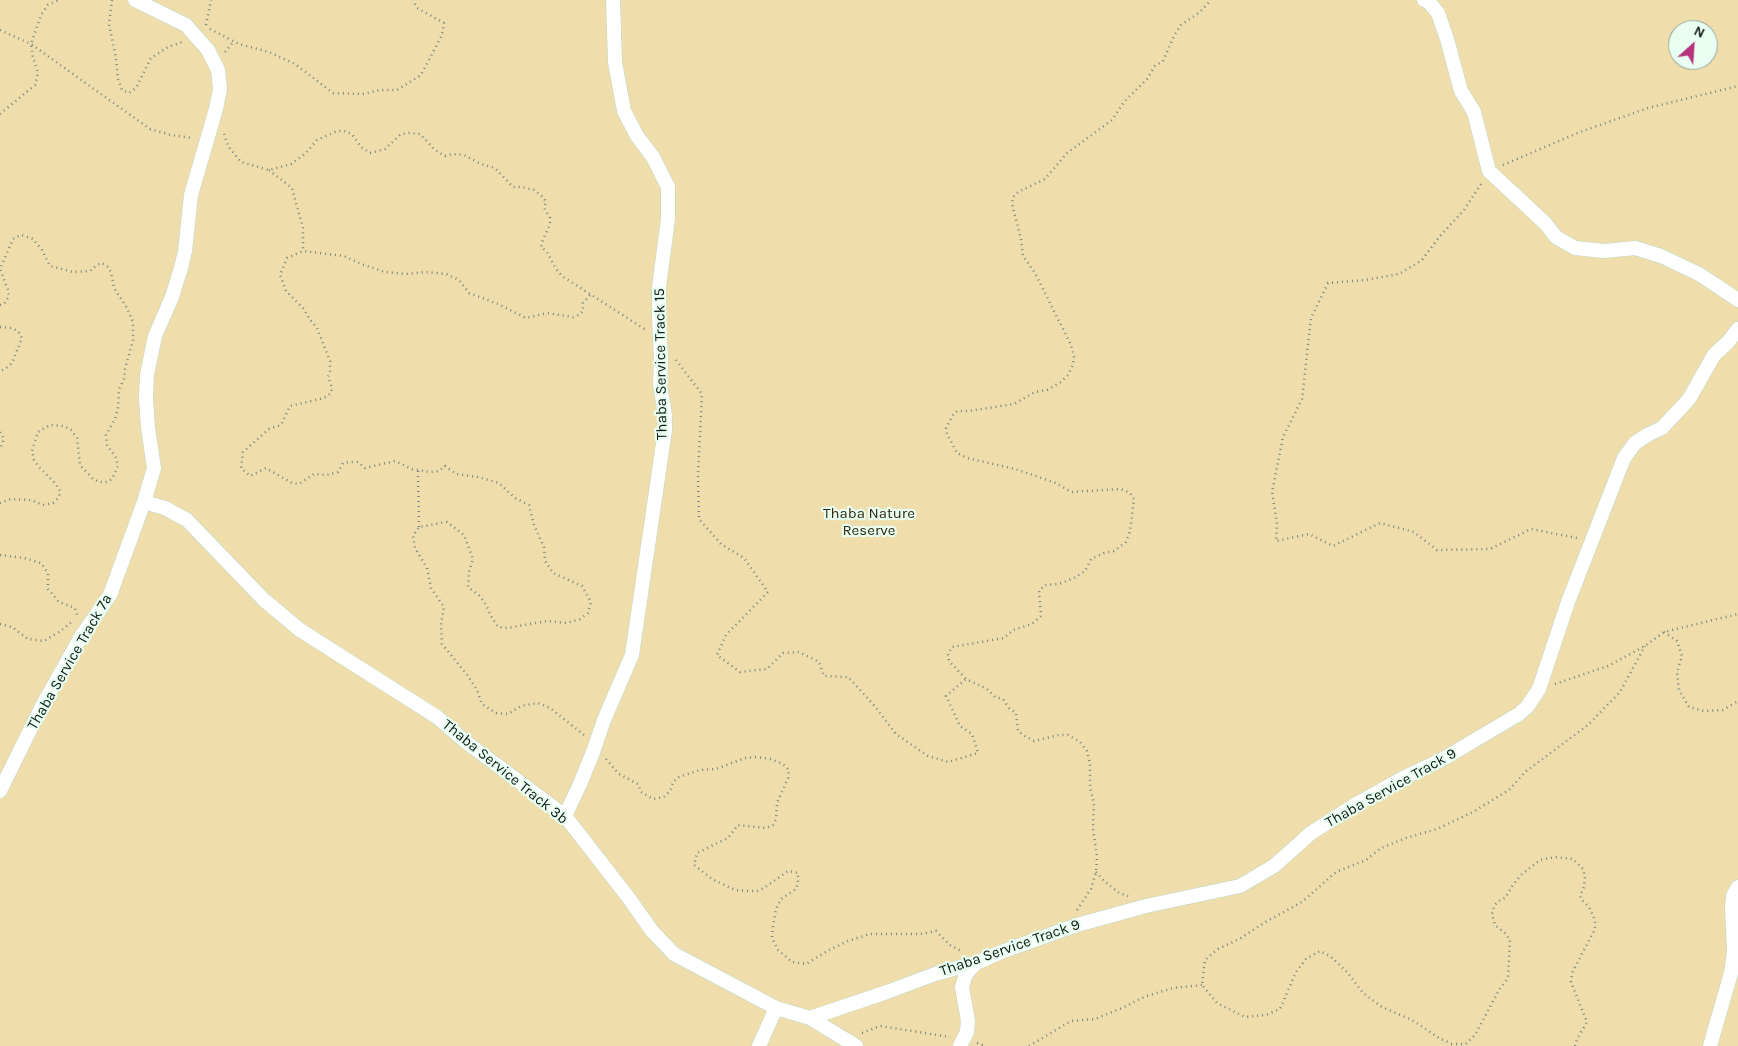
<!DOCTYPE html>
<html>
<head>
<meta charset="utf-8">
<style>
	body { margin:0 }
	#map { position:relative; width:1738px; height:1046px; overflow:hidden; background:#e9fff1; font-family:Karla,sans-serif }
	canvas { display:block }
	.north { position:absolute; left:1668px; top:20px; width:50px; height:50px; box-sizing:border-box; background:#e9fff1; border:1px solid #92a398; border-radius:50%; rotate:26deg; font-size:14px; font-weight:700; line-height:20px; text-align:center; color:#0f1913 }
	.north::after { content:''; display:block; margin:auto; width:18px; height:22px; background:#b7347c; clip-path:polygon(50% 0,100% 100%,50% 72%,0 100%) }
</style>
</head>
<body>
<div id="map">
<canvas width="1738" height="1046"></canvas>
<div class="north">N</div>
</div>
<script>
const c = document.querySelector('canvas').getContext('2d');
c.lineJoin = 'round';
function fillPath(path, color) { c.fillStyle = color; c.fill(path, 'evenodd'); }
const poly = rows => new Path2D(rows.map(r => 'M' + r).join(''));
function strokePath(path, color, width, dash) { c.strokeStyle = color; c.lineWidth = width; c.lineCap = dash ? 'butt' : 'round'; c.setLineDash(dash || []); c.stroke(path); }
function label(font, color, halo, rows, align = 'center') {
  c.font = font + ' Karla,sans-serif'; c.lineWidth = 4.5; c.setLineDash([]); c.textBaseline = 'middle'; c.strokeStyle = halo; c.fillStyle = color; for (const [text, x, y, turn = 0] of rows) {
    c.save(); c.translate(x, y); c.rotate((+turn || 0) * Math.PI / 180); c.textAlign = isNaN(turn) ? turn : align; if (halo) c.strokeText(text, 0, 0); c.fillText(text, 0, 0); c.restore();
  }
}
fillPath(poly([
	[0,0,1738,0,1738,1046,0,1046],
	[1678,30,1708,30,1708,60,1678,60]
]), '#efdeac');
const minor = poly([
	[1424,0,1428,1,1438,13,1447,39,1461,91,1474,112,1489,171,1545,223,1556,237,1575,248,1604,251,1635,248,1661,256,1699,274,1738,300],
	[144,502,165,508,187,520,264,600,300,630,437,717,466,742,565,816,628,897,652,931,674,954,776,1008,810,1018,856,1046],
	[0,791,41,708,82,635,110,595,144,502,154,468,148,428,146,398,147,375,155,336,172,297,181,268,185,251,191,195,216,109,220,89,218,70,208,50,186,25,135,0],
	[565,816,580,784,593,752,604,720,632,655,665,430,665,415,660,384,661,361,659,317,659,287,668,219,668,187,653,157,637,136,624,111,615,62,613,0],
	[810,1018,887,992,935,974,976,963,1001,952,1077,925,1146,906,1240,886,1274,866,1311,833,1358,803,1401,779,1443,759,1519,714,1527,707,1539,689,1568,602,1624,458,1635,443,1649,434,1662,428,1689,399,1714,355,1728,342,1738,329],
	[759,1046,776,1008],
	[960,1046,967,1032,968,1021,962,987,966,974,976,963],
	[1710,1046,1731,973,1734,952,1732,907,1733,896,1738,887]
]);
strokePath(minor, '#bcd7c6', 15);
strokePath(poly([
	[112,0,109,24,116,58,118,79,122,90,129,93,136,88,151,58,168,47,182,42],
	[206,25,211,0],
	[210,29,239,44,269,52,295,64,333,93,364,94,379,90,397,90,421,75,442,35,444,23,417,8,413,0],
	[0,30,31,44,150,129,171,135,192,138],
	[225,52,234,41],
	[0,114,35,85,38,73,33,58,31,44,41,15,48,5,59,0],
	[224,134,228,146,241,162,269,170,291,164,305,154,317,140,337,131,344,131,352,134,361,147,370,153,385,149,401,134,409,133,420,134,435,150,445,156,453,154,464,155,481,164,495,168,513,187,522,187,534,190,543,197,546,202,544,208,550,218,550,225,543,239,541,247,547,252,556,269,562,276,646,330],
	[1503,165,1580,132,1648,108,1738,86],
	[269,170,292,188,303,228,303,251],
	[1481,184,1464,210,1440,236,1422,260,1399,274,1365,280,1328,283,1311,318,1302,399,1283,437,1272,492,1277,523,1276,541,1309,534,1333,546,1380,523,1414,532,1437,550,1490,549,1531,529,1577,538],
	[0,305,4,304,9,296,8,290,0,269,4,260,13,239,21,235,25,236,33,239,42,250,50,266,73,272,90,271,97,265,102,263,108,267,111,272,114,288,127,308,133,322,133,340,125,369,124,379,119,389,118,408,115,419,106,435,107,445,116,458,118,466,112,479,107,482,99,482,92,478,80,465,77,438,71,430,64,426,50,425,38,432,32,451,34,460,40,468,55,483,60,491,59,497,53,503,43,505,31,500,11,499,0,503],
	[0,327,11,328,18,331,22,338,12,363,5,369,0,371],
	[676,360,702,394,698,474,699,519,721,544,744,558,768,592,726,635,717,655,740,672,767,669,783,653,799,652,819,662,824,676,848,677,873,704,896,734,928,756,948,762,978,753,972,734,960,726,946,696,966,679],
	[0,432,4,439,0,449],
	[418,471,419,527],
	[0,555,24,558,41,563,48,573,48,589,59,602,75,608,77,615],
	[0,624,12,627,28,639,44,641,59,632,73,621],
	[1664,632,1677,641,1682,656,1677,672,1679,690,1689,707,1704,711,1723,710,1738,701],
	[1555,684,1608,666,1645,646,1664,632,1738,614],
	[584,735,550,708,538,703,521,706,508,714,496,713,482,704,477,690,468,676,442,644,441,624,444,607,431,588,427,568,415,548,413,536,419,527,447,522,464,535,473,559,469,572,468,587,480,596,486,605,492,618,498,627,507,628,547,621,567,623,580,619,588,613,591,602,582,586,553,573,545,561,544,547,534,525,529,505,515,498,499,483,478,477,456,474,445,466,439,471,430,472,412,469,395,461,365,468,358,462,350,462,343,463,338,472,327,475,314,474,299,484,292,483,266,468,250,476,241,468,243,452,269,429,281,425,290,406,324,398,331,393,332,388,328,377,330,371,330,361,317,328,310,320,304,309,286,291,280,275,287,258,303,251,344,256,361,264,385,272,406,274,426,272,446,274,459,280,469,293,498,304,526,318,547,313,573,317,579,315,583,311,583,303,591,294],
	[606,759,619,774,638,784,641,792,653,799,664,797,670,791,673,782,679,777,700,770,716,769,745,758,757,757,770,759,783,764,789,770,788,778,777,803,776,819,773,825,766,828,738,825,728,838,697,853,694,865,712,879,735,890,747,891,757,891,764,888,788,871,798,873,798,883,796,889,781,899,776,909,773,926,772,938,778,950,792,962,806,964,829,950,848,941,870,934,920,934,936,931,950,945,961,951],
	[1096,872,1104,881,1119,893,1128,896],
	[1077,910,1091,889,1096,872,1097,856,1093,829,1094,803,1090,788,1090,764,1087,751,1080,742,1068,735,1059,735,1034,741,1025,736,1018,731,1016,713,1009,708,1003,699,995,697,987,689,966,679,949,661,948,654,952,647,1004,638,1013,630,1032,624,1041,616,1039,591,1045,585,1059,584,1074,578,1085,571,1091,559,1104,553,1114,551,1126,542,1130,531,1134,499,1130,493,1121,489,1071,492,1056,483,1015,469,967,458,957,453,947,434,946,428,953,415,957,411,969,411,1014,404,1035,392,1047,390,1061,382,1068,375,1073,365,1074,356,1071,345,1035,273,1023,256,1021,239,1012,204,1013,197,1018,192,1045,179,1067,153,1112,120,1124,102,1147,79,1155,66,1163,61,1174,36,1181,25,1200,12,1211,0],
	[862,1033,880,1026,950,1037],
	[977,1043,985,1046],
	[1029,1046,1071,1021,1095,1019,1122,1008,1144,997,1173,988,1202,985],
	[1575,1046,1577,1039,1587,1022,1571,982,1572,973,1595,929,1595,920,1589,907,1583,901,1580,896,1584,887,1585,877,1583,869,1573,859,1555,857,1540,860,1521,875,1513,885,1505,898,1497,902,1494,907,1492,914,1495,925,1506,934,1510,940,1508,978,1499,990,1475,1035,1466,1044,1452,1044,1439,1038,1412,1020,1382,1007,1363,993,1347,972,1330,956,1320,951,1306,959,1296,972,1280,1009,1266,1015,1245,1017,1217,1003,1202,985,1205,960,1218,949,1241,938,1267,921,1302,902,1336,872,1366,860,1381,848,1406,838,1437,829,1473,812,1509,790,1525,772,1588,725,1620,692,1645,646]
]), '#76867c', 2.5, [1, 4]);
strokePath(minor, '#fff', 14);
label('15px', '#0f1913', '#e9fff1', [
	["Thaba Service Track 15",661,364,-91],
	["Thaba Service Track 7a",70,662,-60],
	["Thaba Service Track 3b",505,772,39],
	["Thaba Service Track 9",1391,788,-29],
	["Thaba Service Track 9",1010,948,-19]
]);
label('15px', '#31280e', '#e9fff1', [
	["Thaba Nature",869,514],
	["Reserve",869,531]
]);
</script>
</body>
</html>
